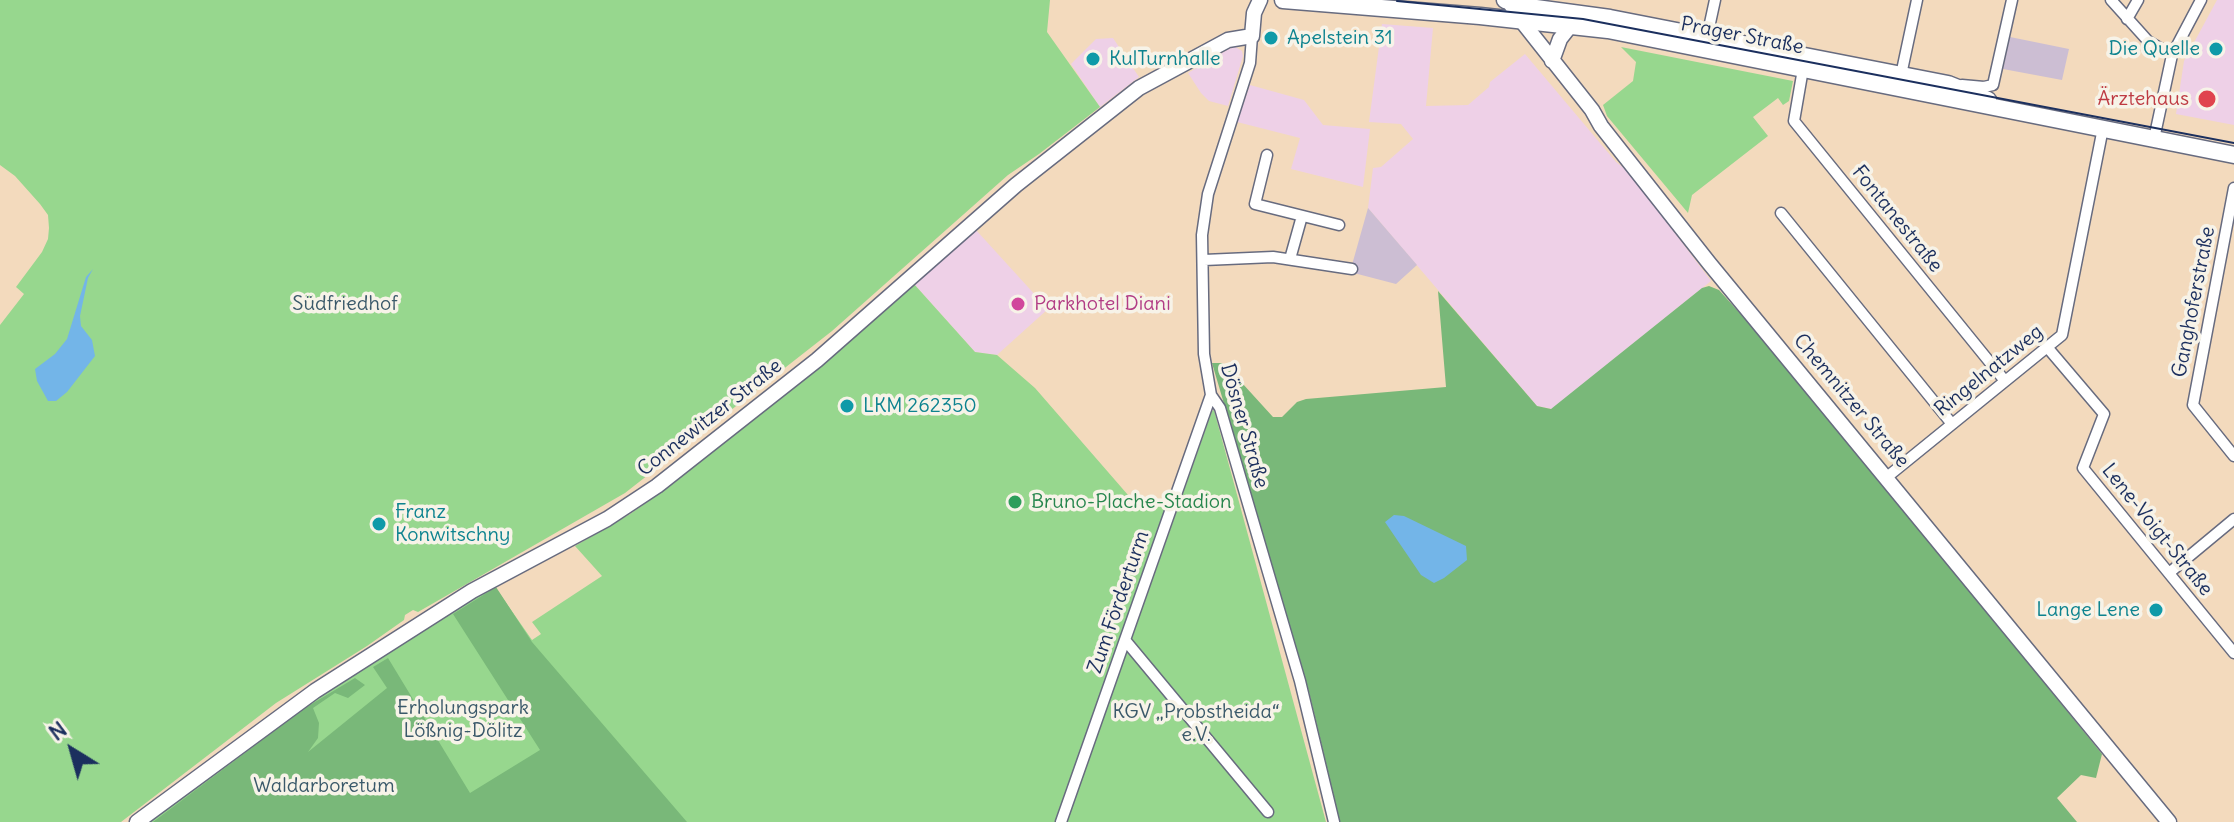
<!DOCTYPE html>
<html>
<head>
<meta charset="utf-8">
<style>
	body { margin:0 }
	#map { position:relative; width:2234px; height:822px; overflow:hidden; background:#f3dabd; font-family:Delius,sans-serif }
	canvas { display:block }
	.north { position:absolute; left:32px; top:710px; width:80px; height:80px; -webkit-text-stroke:6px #f7f3e8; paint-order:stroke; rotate:323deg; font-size:22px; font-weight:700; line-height:32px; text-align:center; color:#1b2f5e }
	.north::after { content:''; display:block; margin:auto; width:28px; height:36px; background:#1b2f5e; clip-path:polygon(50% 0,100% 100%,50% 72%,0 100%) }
</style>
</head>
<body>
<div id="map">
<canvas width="2234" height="822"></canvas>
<div class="north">N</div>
</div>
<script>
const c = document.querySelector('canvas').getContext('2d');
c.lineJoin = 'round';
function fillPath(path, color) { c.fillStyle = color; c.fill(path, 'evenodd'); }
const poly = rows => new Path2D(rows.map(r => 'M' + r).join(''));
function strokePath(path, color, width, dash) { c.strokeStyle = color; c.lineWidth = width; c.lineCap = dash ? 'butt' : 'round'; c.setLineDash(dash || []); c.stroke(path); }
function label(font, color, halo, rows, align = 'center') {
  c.font = font + ' Delius,sans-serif'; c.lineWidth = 7; c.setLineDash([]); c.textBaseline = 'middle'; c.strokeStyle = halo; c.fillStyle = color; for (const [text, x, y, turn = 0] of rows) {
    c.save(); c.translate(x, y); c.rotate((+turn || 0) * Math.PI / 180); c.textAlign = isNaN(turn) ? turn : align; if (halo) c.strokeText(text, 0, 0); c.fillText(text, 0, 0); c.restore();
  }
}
fillPath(poly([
	[2217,0,2234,0,2234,125,2176,114,2184,61],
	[1382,24,1433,28,1426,106,1468,105,1489,87,1490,82,1525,54,1616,162,1629,172,1711,281,1552,409,1537,406,1368,208,1373,168,1381,167,1413,139,1401,124,1369,122],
	[1113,38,1139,77,1100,107,1071,64,1096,39],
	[1234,46,1242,51,1243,56,1228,106,1209,101,1201,93,1188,73],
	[1250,85,1304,100,1323,125,1370,129,1363,187,1291,169,1300,138,1237,122],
	[976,230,1048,309,997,355,975,352,914,284]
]), '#eed0e7');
fillPath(poly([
	[2010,37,2069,49,2062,80,2003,69],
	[1368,208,1417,265,1396,284,1350,272]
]), '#ccbed3');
fillPath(poly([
	[0,0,1050,0,1047,32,1100,107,1039,154,1008,175,832,331,625,493,418,612,413,610,405,615,404,620,367,646,276,703,121,822,0,822,0,325,24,294,16,287,42,252,48,239,49,228,48,215,40,204,15,176,0,165],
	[1621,47,1793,81,1789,101,1783,105,1778,98,1753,117,1768,136,1692,195,1688,213,1607,116,1603,105,1633,81,1636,62],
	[914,284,975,352,997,355,1035,388,1128,495,1165,508,1118,650,1127,652,1212,411,1214,410,1326,822,137,822,275,718,493,584,532,640,541,634,532,622,602,576,575,546,630,514,670,486,805,378]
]), '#97d78e');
fillPath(poly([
	[1709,286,1719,290,1788,367,2102,754,2096,778,2081,775,2057,798,2077,822,1340,822,1309,692,1212,363,1222,363,1232,372,1273,417,1282,417,1297,402,1306,399,1446,387,1438,291,1537,406,1551,409,1702,288],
	[496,587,532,642,687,822,153,822,305,708,355,678,365,685,348,698,335,693,313,708,319,723,318,738,308,752,387,688,373,667,388,658,470,793,540,750,453,614]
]), '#79b879');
fillPath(poly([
	[93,269,88,278,80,316,81,326,92,340,95,356,67,392,56,401,48,401,37,381,35,369,55,354,67,339,86,277],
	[1394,515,1404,516,1466,546,1467,560,1444,578,1434,583,1421,575,1385,522]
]), '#73b5e8');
const street = poly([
	[2111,0,2148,41,2172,55],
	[2127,19,2138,0],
	[1252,36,1250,63,1208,194,1202,235,1204,354,1211,395,1220,408,1300,681,1334,822],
	[1707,37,1715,0],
	[1803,69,1794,121,2005,381],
	[1901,75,1917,0],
	[1962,85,1984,87,1993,85,2012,0],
	[2154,139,2172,55,2201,0],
	[1267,155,1255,204,1339,225],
	[2234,188,2193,405,2234,456],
	[1781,213,1952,424],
	[1290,259,1302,216],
	[1204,260,1273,257,1352,269],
	[2047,347,2104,414,2083,468,2234,653],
	[1887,477,2062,335,2103,128],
	[2169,573,2234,519],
	[1125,640,1268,812],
	[1061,822,1211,395]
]);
const secondary = poly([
	[1508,0,1520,19,1592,110,1601,126,1709,263,2169,822],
	[1552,61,1560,39,1571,25],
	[137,822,315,691,472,591,607,519,657,486,817,360,1016,185,1139,88,1228,40,1252,36,1254,13,1260,0]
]);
const primary = poly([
	[1283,0,1480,16,1608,30,2234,155],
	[1505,0,1529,7,1610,18,1948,84,1988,100]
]);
strokePath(street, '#676b7f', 13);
strokePath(secondary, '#676b7f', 17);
strokePath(primary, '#676b7f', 19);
strokePath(street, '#fff', 10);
strokePath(secondary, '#fff', 14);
strokePath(primary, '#fff', 16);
strokePath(poly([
	[1397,1,1583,19,2234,143]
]), '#1b2f5e', 2);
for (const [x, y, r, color] of [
	[1271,38,8,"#0f9aa8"],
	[2216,49,8,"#0f9aa8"],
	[1093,59,8,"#0f9aa8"],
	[2207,99,10,"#e0444e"],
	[1018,304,8,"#d1479c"],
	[847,406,8,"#0f9aa8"],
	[1015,502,8,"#2e9e5b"],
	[379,524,8,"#0f9aa8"],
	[2156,610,8,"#0f9aa8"]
]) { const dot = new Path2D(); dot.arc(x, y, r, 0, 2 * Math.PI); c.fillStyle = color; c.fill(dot); strokePath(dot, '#f7f3e8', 3); }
label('20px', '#1b2f5e', '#f7f3e8', [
	["Prager Straße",1742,36,11],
	["Fontanestraße",1897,219,51],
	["Ganghoferstraße",2194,302,-79],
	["Ringelnatzweg",1989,371,-39],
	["Chemnitzer Straße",1851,401,50],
	["Connewitzer Straße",710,418,-38],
	["Dösner Straße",1244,426,74],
	["Lene-Voigt-Straße",2157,530,51],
	["Zum Förderturm",1119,602,-71]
]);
label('20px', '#0d838f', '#f7f3e8', [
	["Apelstein 31",1287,38],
	["Die Quelle",2200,49,"right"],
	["KulTurnhalle",1109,59],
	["LKM 262350",863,406],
	["Franz",395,512],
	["Konwitschny",395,535],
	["Lange Lene",2140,610,"right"]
], 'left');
label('20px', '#be3a42', '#f7f3e8', [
	["Ärztehaus",2189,99]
], 'right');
label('20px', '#3a596a', '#f7f3e8', [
	["Südfriedhof",345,304],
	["Erholungspark",463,708],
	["Lößnig-Dölitz",463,731],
	["KGV „Probstheida“",1196,712],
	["e.V.",1196,735],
	["Waldarboretum",324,786]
]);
label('20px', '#b23c85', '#f7f3e8', [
	["Parkhotel Diani",1034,304]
], 'left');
label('20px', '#27864d', '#f7f3e8', [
	["Bruno-Plache-Stadion",1031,502]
], 'left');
</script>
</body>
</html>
